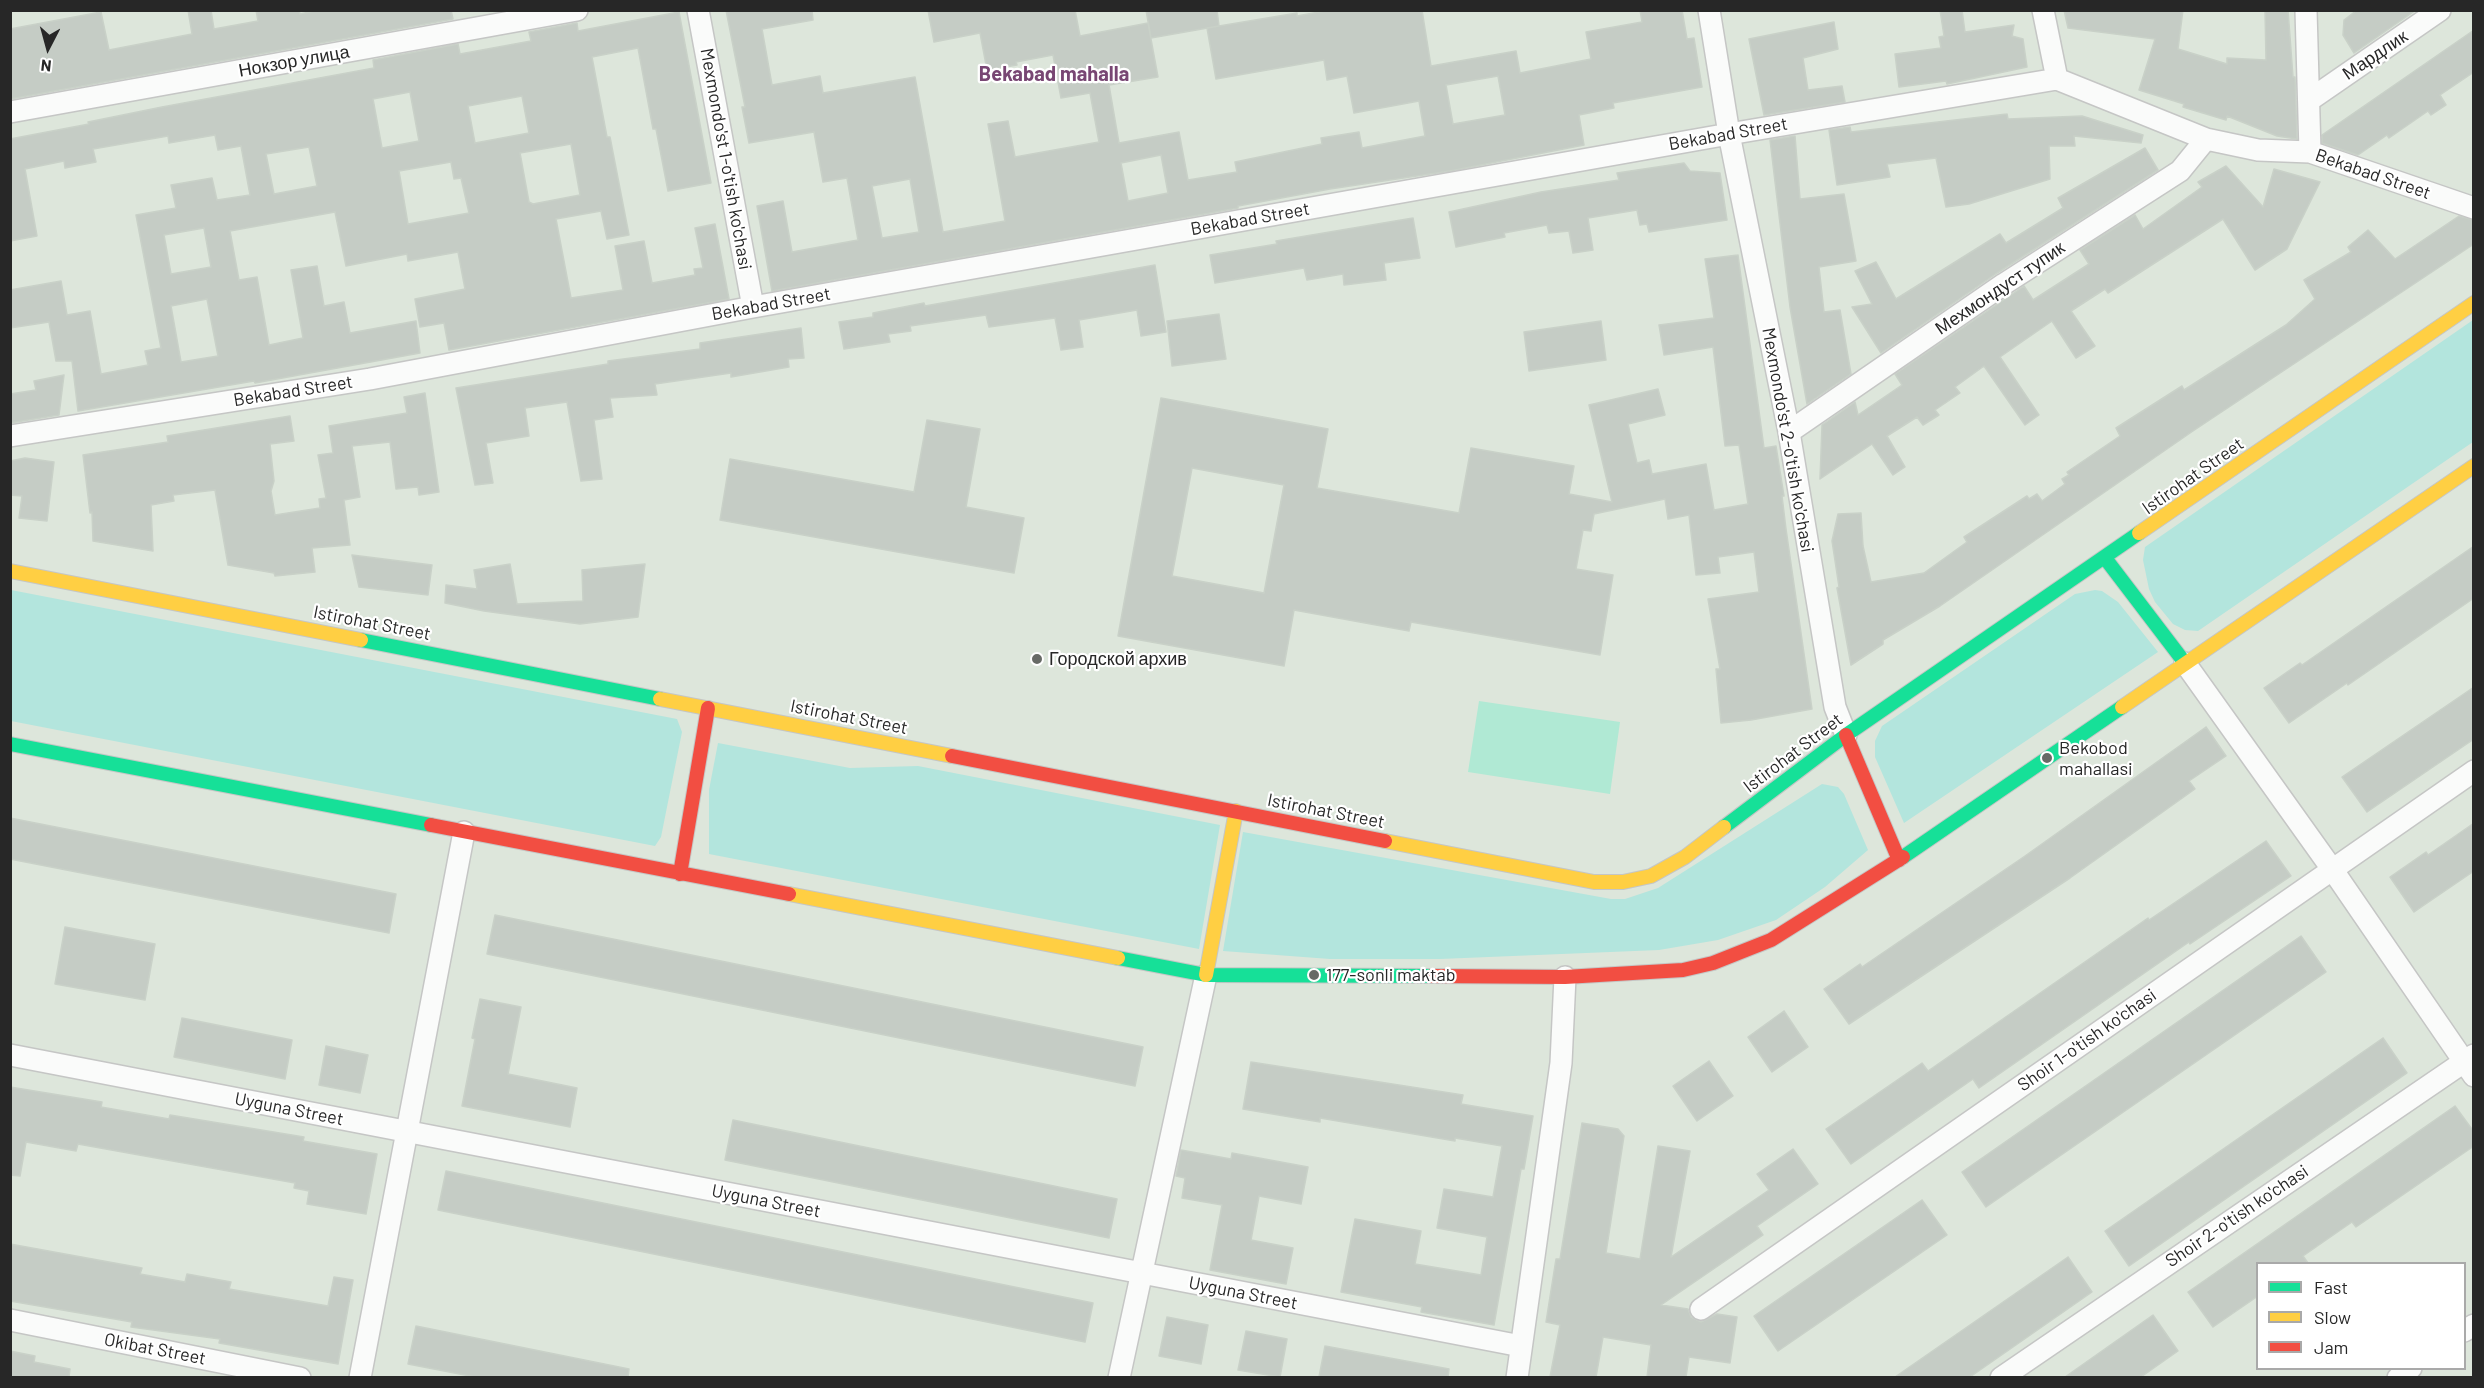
<!DOCTYPE html>
<html>
<head>
<meta charset="utf-8">
<style>
	body { margin:0 }
	#map { position:relative; width:2484px; height:1388px; overflow:hidden; background:#dde6db; font-family:Barlow,sans-serif }
	canvas { display:block }
	.frame { position:absolute; inset:0; border:12px solid #272727; pointer-events:none }
	.legend { position:absolute; left:2256px; top:1262px; width:210px; height:108px; box-sizing:border-box; background:#fff; border:2px solid #a9a9a9; margin:0; padding:8px 10px; list-style:none; font-size:18px; color:#272727 }
	.legend li { display:flex; align-items:center; gap:12px; height:30px }
	.legend b { width:30px; border:2px solid #a9a9a9 }
	.north { position:absolute; left:18px; top:18px; width:60px; height:60px; -webkit-text-stroke:4px #fff; paint-order:stroke; rotate:186deg; font-size:16px; font-weight:700; line-height:24px; text-align:center; color:#272727 }
	.north::after { content:''; display:block; margin:auto; width:21px; height:27px; background:#272727; clip-path:polygon(50% 0,100% 100%,50% 72%,0 100%) }
</style>
</head>
<body>
<div id="map">
<canvas width="2484" height="1388"></canvas>
<div class="frame"></div>
<ul class="legend">
<li><b style="height:8px;background:#16e098"></b>Fast</li>
<li><b style="height:8px;background:#ffcf43"></b>Slow</li>
<li><b style="height:8px;background:#f24e42"></b>Jam</li>
</ul>
<div class="north">N</div>
</div>
<script>
const c = document.querySelector('canvas').getContext('2d');
c.lineJoin = 'round';
function fillPath(path, color) { c.fillStyle = color; c.fill(path, 'evenodd'); }
const poly = rows => new Path2D(rows.map(r => 'M' + r).join(''));
function strokePath(path, color, width, dash) { c.strokeStyle = color; c.lineWidth = width; c.lineCap = dash ? 'butt' : 'round'; c.setLineDash(dash || []); c.stroke(path); }
function label(font, color, halo, rows, align = 'center') {
  c.font = font + ' Barlow,sans-serif'; c.lineWidth = 4.5; c.setLineDash([]); c.textBaseline = 'middle'; c.strokeStyle = halo; c.fillStyle = color; for (const [text, x, y, turn = 0] of rows) {
    c.save(); c.translate(x, y); c.rotate((+turn || 0) * Math.PI / 180); c.textAlign = isNaN(turn) ? turn : align; if (halo) c.strokeText(text, 0, 0); c.fillText(text, 0, 0); c.restore();
  }
}
fillPath(poly([
	[2473,320,2473,442,2198,631,2185,630,2173,624,2155,602,2149,589,2143,560,2145,547],
	[11,590,677,719,682,732,661,837,655,846,11,721],
	[2095,590,2102,591,2118,602,2158,652,1904,823,1875,757,1875,741,1882,726,2075,594],
	[718,743,850,768,918,766,1220,825,1199,949,709,854,709,790],
	[1822,784,1838,787,1844,794,1868,850,1825,887,1776,920,1718,940,1659,950,1440,959,1330,959,1223,951,1243,832,1611,899,1625,899,1658,888]
]), '#b3e5dd');
fillPath(poly([
	[1479,701,1620,722,1610,794,1468,772]
]), '#b0e9d4');
const building = poly([
	[188,10,211,10,214,29,258,21,256,10,299,10,300,14,319,10,451,10,453,19,10,99,10,29,101,12,109,50,192,34,188,10],
	[726,10,812,10,813,20,762,29,772,85,820,76,823,93,915,77,943,232,1005,221,988,124,1008,121,1015,157,1099,142,1090,93,1061,98,1053,55,1016,62,1017,65,987,70,980,33,934,42,928,10,1075,10,1080,36,1148,23,1158,77,1109,85,1119,143,1179,132,1188,180,1237,172,1235,162,1322,144,1321,138,1359,132,1362,148,1425,136,1419,101,1354,113,1347,76,1327,80,1324,60,1216,79,1207,28,1297,13,1297,16,1330,10,1422,10,1431,66,1516,51,1520,73,1591,59,1586,32,1642,22,1640,10,1682,10,1687,39,1694,38,1702,87,1613,103,1614,108,1579,115,1584,145,1450,171,1330,189,1238,206,1238,208,772,291,757,206,783,201,792,252,858,240,847,178,823,182,814,132,749,143,742,107,745,107,726,10],
	[1498,76,1505,115,1453,124,1446,85,1498,76],
	[1161,155,1168,193,1128,201,1121,163,1161,155],
	[910,179,919,232,882,238,872,186,910,179],
	[1146,10,1217,10,1219,26,1151,38,1146,10],
	[1940,10,1962,10,1965,32,2014,25,2012,36,2023,39,2027,67,1947,84,1946,81,1899,87,1895,54,1941,48,1939,37,1944,36,1940,10],
	[2064,10,2183,10,2178,49,2227,64,2227,58,2266,60,2265,10,2288,10,2293,77,2295,77,2297,139,2277,136,2227,116,2226,120,2183,107,2184,104,2139,90,2155,39,2068,28,2064,10],
	[2357,10,2416,10,2354,53,2343,35,2344,20,2357,10],
	[679,12,711,183,668,191,656,129,653,129,638,48,592,57,607,137,610,137,629,235,607,239,601,211,556,219,571,298,623,290,615,246,644,241,652,283,695,275,694,269,703,268,695,228,715,224,729,299,449,350,444,323,420,327,415,299,465,289,458,252,408,261,407,254,346,266,335,212,230,231,239,280,257,277,269,345,303,338,291,270,317,266,324,306,344,302,350,333,416,321,420,353,255,383,254,381,78,411,72,361,56,361,49,322,10,328,10,290,61,281,67,315,90,311,101,374,148,365,145,351,161,348,136,215,176,208,171,185,212,178,217,200,250,195,241,146,218,150,215,135,169,143,168,136,93,149,96,162,65,168,64,161,25,169,37,236,10,241,10,139,89,124,88,122,162,107,374,68,373,60,458,44,460,54,531,41,529,32,577,23,578,31,679,12],
	[410,92,419,141,382,148,373,99,410,92],
	[522,96,529,133,475,143,468,106,522,96],
	[571,144,580,195,533,204,529,202,520,153,571,144],
	[309,147,317,186,274,194,266,154,309,147],
	[451,162,454,179,461,178,469,213,408,224,399,171,451,162],
	[204,228,211,267,171,274,164,235,204,228],
	[207,299,218,356,181,362,171,306,207,299],
	[1834,22,1838,49,1803,58,1808,90,1842,86,1845,102,1764,115,1749,39,1834,22],
	[2474,30,2474,72,2440,95,2446,105,2431,115,2428,111,2389,138,2387,135,2358,155,2322,143,2322,135,2474,30],
	[2007,114,2008,119,2082,116,2143,135,2141,143,2074,136,2075,146,2049,146,2050,179,1969,204,1946,207,1936,158,1887,164,1890,177,1837,185,1829,130,1850,127,1851,132,2007,114],
	[1795,136,1800,199,1844,194,1856,261,1819,267,1824,312,1840,310,1851,374,1807,404,1790,307,1770,140,1795,136],
	[2145,148,2158,170,1997,273,1881,353,1852,307,1872,304,1855,271,1876,262,1896,299,2000,234,2006,243,2063,208,2058,198,2145,148],
	[1684,163,1690,171,1720,173,1727,220,1649,232,1647,224,1640,225,1637,210,1588,218,1593,250,1573,253,1569,231,1549,233,1547,225,1504,233,1505,237,1456,247,1449,212,1541,192,1619,180,1617,173,1684,163],
	[2226,166,2263,207,2274,169,2320,182,2287,249,2255,270,2223,219,2108,293,2105,289,2071,311,2095,346,2076,358,2052,321,2000,357,2039,415,2025,425,1984,366,1955,387,1960,393,1935,410,1939,415,1923,425,1917,417,1887,436,1905,467,1893,475,1872,444,1820,479,1822,425,1855,402,1858,415,1902,385,1895,374,2011,295,2024,286,2033,300,2089,264,2080,250,2135,215,2143,229,2202,187,2198,182,2226,166],
	[2459,216,2474,220,2474,244,2193,431,1940,606,1883,640,1883,644,1851,665,1837,588,1839,587,1832,541,1838,514,1861,513,1863,546,1871,582,1924,573,1967,542,1964,537,2027,496,2029,499,2037,494,2042,501,2065,484,2062,479,2069,475,2067,472,2120,436,2116,428,2182,386,2184,390,2286,325,2315,299,2304,280,2351,252,2348,247,2368,230,2395,259,2459,216],
	[1413,218,1420,258,1384,263,1386,280,1344,285,1343,274,1307,280,1304,268,1215,283,1210,255,1277,244,1276,241,1413,218],
	[1738,255,1764,448,1776,446,1784,496,1782,496,1786,529,1812,709,1751,720,1721,723,1716,669,1720,669,1708,599,1759,592,1754,552,1718,557,1720,573,1696,575,1689,515,1668,519,1665,499,1594,514,1591,531,1583,530,1576,569,1613,575,1600,655,1411,622,1409,631,1294,610,1284,666,1118,636,1161,398,1328,429,1317,488,1459,513,1471,448,1574,466,1569,494,1612,502,1589,405,1658,389,1665,415,1628,424,1637,463,1649,460,1652,474,1706,464,1714,510,1748,504,1739,445,1725,446,1713,347,1664,355,1659,325,1714,318,1705,259,1738,255],
	[1192,468,1284,485,1264,593,1172,576,1192,468],
	[1155,265,1166,332,1141,336,1137,310,1079,320,1083,347,1061,350,1055,318,989,327,986,315,910,326,911,331,888,334,890,342,844,349,839,322,873,317,873,313,924,303,925,306,1155,265],
	[1219,314,1226,359,1172,366,1167,321,1219,314],
	[1601,321,1606,360,1529,371,1524,332,1601,321],
	[801,328,804,358,788,359,789,367,731,377,731,373,655,384,657,395,610,398,613,417,594,420,602,479,581,481,567,402,525,408,529,436,486,443,493,483,475,485,456,388,608,364,608,361,700,349,700,343,801,328],
	[64,375,59,415,10,423,10,394,36,390,34,381,64,375],
	[425,393,439,492,419,495,418,487,396,489,390,442,352,446,360,497,344,500,350,545,312,548,315,572,275,576,274,573,228,565,215,490,173,495,174,501,151,505,153,551,93,541,92,512,90,513,83,455,168,442,167,436,290,416,294,441,270,444,274,481,271,491,275,515,320,508,319,499,326,498,318,455,333,453,329,426,407,413,404,397,425,393],
	[927,420,980,429,966,507,1024,518,1014,573,720,520,730,459,914,492,927,420],
	[25,458,54,462,47,521,19,518,22,496,10,495,10,461,25,458],
	[2474,546,2474,598,2348,685,2347,683,2289,723,2264,688,2300,663,2302,665,2474,546],
	[352,555,432,565,428,595,359,587,352,555],
	[510,564,517,604,583,601,582,570,645,564,638,617,580,624,484,611,445,603,446,585,477,589,474,570,510,564],
	[2474,687,2474,739,2367,812,2342,777,2474,687],
	[2206,727,2226,756,2189,781,2195,789,2070,878,1849,1024,1824,989,1860,964,1862,967,2025,856,2206,727],
	[10,818,396,894,389,933,10,859,10,818],
	[2474,823,2474,871,2414,912,2390,877,2426,852,2428,855,2474,823],
	[2266,841,2291,876,2190,944,2189,942,1979,1088,1973,1079,1851,1164,1826,1129,1922,1063,1928,1071,2148,918,2149,920,2266,841],
	[495,915,1143,1047,1135,1086,487,954,495,915],
	[65,927,155,944,145,1000,55,984,65,927],
	[2301,936,2326,972,1986,1207,1962,1172,2301,936],
	[480,999,521,1007,508,1074,577,1088,570,1127,462,1106,475,1039,472,1038,480,999],
	[1784,1011,1808,1047,1772,1072,1748,1037,1784,1011],
	[182,1018,292,1040,285,1079,174,1057,182,1018],
	[2383,1038,2407,1073,2129,1266,2105,1231,2383,1038],
	[326,1046,368,1055,360,1093,319,1085,326,1046],
	[1709,1061,1733,1096,1697,1121,1673,1086,1709,1061],
	[1251,1062,1463,1095,1461,1104,1533,1116,1524,1169,1521,1169,1494,1325,1421,1312,1422,1307,1341,1292,1355,1219,1421,1231,1415,1264,1481,1275,1487,1237,1437,1228,1444,1189,1493,1197,1502,1146,1455,1138,1455,1141,1320,1118,1320,1122,1243,1109,1251,1062],
	[10,1087,102,1102,101,1107,169,1119,170,1115,304,1137,303,1141,377,1154,366,1214,307,1204,309,1191,294,1188,295,1183,78,1144,76,1151,26,1142,20,1176,10,1175,10,1087],
	[2455,1106,2474,1132,2474,1146,2356,1227,2352,1222,2303,1256,2308,1263,2258,1263,2258,1296,2213,1327,2188,1292,2455,1106],
	[733,1120,1117,1199,1109,1238,725,1160,733,1120],
	[1582,1123,1618,1129,1624,1136,1606,1253,1640,1259,1658,1146,1690,1151,1671,1257,1769,1190,1757,1174,1793,1149,1818,1184,1757,1226,1763,1235,1661,1305,1688,1309,1691,1317,1701,1322,1717,1314,1737,1317,1730,1363,1689,1357,1686,1377,1647,1377,1651,1345,1603,1337,1596,1377,1550,1377,1560,1325,1546,1322,1556,1259,1560,1259,1582,1123],
	[1181,1150,1231,1159,1232,1153,1308,1167,1301,1204,1259,1196,1251,1240,1293,1248,1286,1284,1210,1270,1222,1205,1182,1198,1185,1178,1176,1176,1181,1150],
	[446,1171,1093,1303,1085,1342,438,1210,446,1171],
	[1922,1200,1947,1235,1778,1351,1754,1316,1922,1200],
	[10,1244,142,1268,140,1274,185,1282,187,1274,231,1282,229,1289,328,1306,334,1277,353,1280,338,1364,219,1343,220,1339,131,1327,132,1322,10,1301,10,1244],
	[2068,1257,2092,1292,1970,1377,1895,1377,2068,1257],
	[2153,1315,2178,1351,2141,1377,2065,1377,2153,1315],
	[1167,1317,1208,1325,1201,1364,1159,1356,1167,1317],
	[416,1326,629,1369,628,1377,475,1377,408,1364,416,1326],
	[1246,1331,1287,1339,1280,1377,1238,1370,1246,1331],
	[1325,1346,1449,1369,1448,1377,1319,1377,1325,1346],
	[10,1351,35,1356,34,1362,70,1369,69,1377,10,1377,10,1351]
]);
fillPath(building, '#c5ccc5');
strokePath(building, '#c9d1c8', 1.5);
const street = poly([
	[698,10,753,307],
	[1709,10,1729,134,1789,432,1835,707,1846,735],
	[2043,10,2057,79],
	[2306,10,2310,152],
	[2311,99,2440,10],
	[10,112,577,10],
	[1789,432,2004,284,2180,171,2206,139],
	[10,436,370,379,753,307,1729,134,2057,79,2206,139,2258,150,2310,152,2474,208],
	[2185,663,2332,869,2474,1076],
	[10,1055,1521,1346],
	[1701,1309,2474,771],
	[10,1320,300,1378],
	[2464,1331,2474,1325],
	[360,1378,464,832],
	[1119,1378,1206,975],
	[1517,1378,1561,1063,1565,977],
	[2001,1378,2474,1055],
	[2398,1378,2411,1368]
]);
const fast = poly([
	[2105,558,2185,663],
	[361,640,660,699],
	[10,744,431,825],
	[1724,827,1846,735,2139,533],
	[1903,857,2122,707],
	[1118,958,1206,975,1432,976]
]);
const slow = poly([
	[2139,533,2474,303],
	[10,571,361,640],
	[660,699,952,756],
	[2122,707,2474,466],
	[1385,841,1594,882,1623,882,1651,876,1685,857,1724,827],
	[789,894,1118,958],
	[1206,975,1236,811]
]);
const jam = poly([
	[1846,735,1899,860],
	[952,756,1385,841],
	[431,825,789,894],
	[680,874,708,708],
	[1432,976,1565,977,1683,970,1713,963,1771,940,1903,857]
]);
strokePath(street, '#c5c6c5', 24);
strokePath(fast, '#c5c6c5', 16);
strokePath(slow, '#c5c6c5', 16);
strokePath(jam, '#c5c6c5', 16);
strokePath(street, '#fafbfa', 21);
strokePath(fast, '#16e098', 14);
strokePath(slow, '#ffcf43', 14);
strokePath(jam, '#f24e42', 14);
for (const [x, y, r, color] of [
	[1037,659,6,"#676a66"],
	[2047,758,6,"#676a66"],
	[1314,975,6,"#676a66"]
]) { const dot = new Path2D(); dot.arc(x, y, r, 0, 2 * Math.PI); c.fillStyle = color; c.fill(dot); strokePath(dot, '#fff', 2); }
label('18px', '#272727', '#fff', [
	["Мардлик",2375,55,-34],
	["Нокзор улица",294,61,-10],
	["Bekabad Street",1728,134,-10],
	["Mexmondo'st 1-o'tish ko'chasi",726,159,80],
	["Bekabad Street",2373,174,19],
	["Bekabad Street",1250,219,-10],
	["Мехмондуст тупик",2000,288,-34],
	["Bekabad Street",771,304,-10],
	["Bekabad Street",293,391,-9],
	["Mexmondo'st 2-o'tish ko'chasi",1788,440,80],
	["Istirohat Street",2193,476,-35],
	["Istirohat Street",372,623,11],
	["Istirohat Street",849,717,11],
	["Istirohat Street",1793,753,-37],
	["Istirohat Street",1326,811,11],
	["Shoir 1-o'tish ko'chasi",2087,1040,-35],
	["Uyguna Street",289,1109,11],
	["Uyguna Street",766,1201,11],
	["Shoir 2-o'tish ko'chasi",2237,1216,-34],
	["Uyguna Street",1243,1293,11],
	["Okibat Street",155,1349,11]
]);
label('18px', '#272727', '#fff', [
	["Городской архив",1049,659],
	["Bekobod",2059,748],
	["mahallasi",2059,769],
	["177-sonli maktab",1326,975]
], 'left');
label('bold 20px', '#784673', '#fff', [
	["Bekabad mahalla",1054,74]
]);
</script>
</body>
</html>
